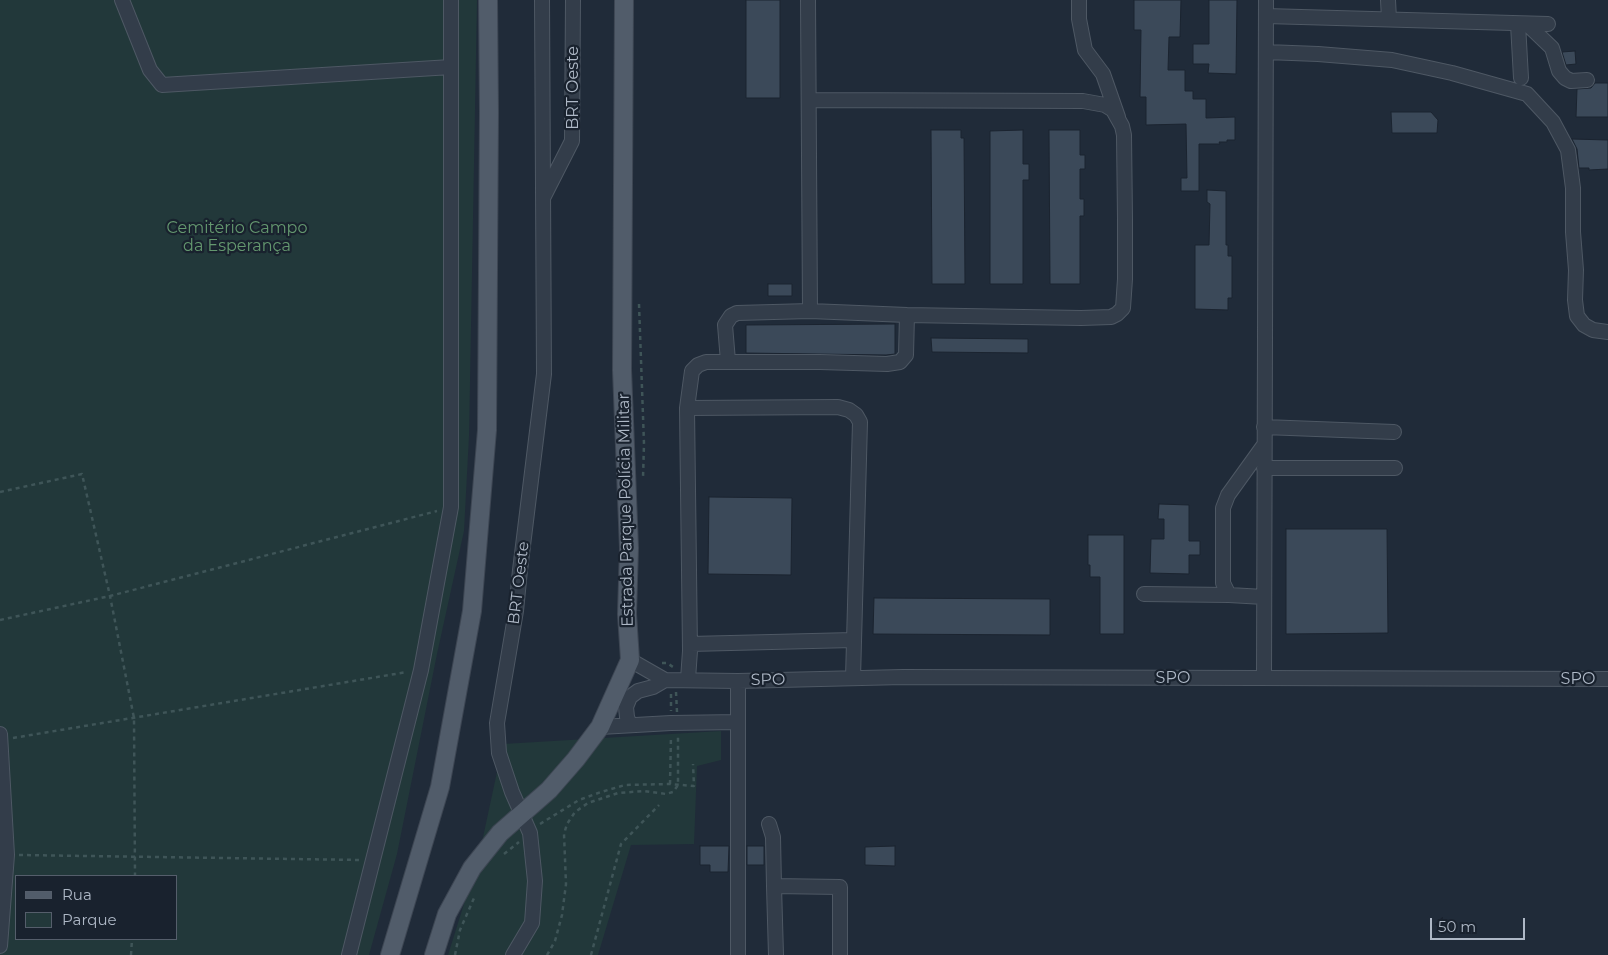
<!DOCTYPE html>
<html>
<head>
<meta charset="utf-8">
<style>
	body { margin:0 }
	#map { position:relative; width:1608px; height:955px; overflow:hidden; background:#202b39; font-family:Montserrat,sans-serif }
	canvas { display:block }
	.legend { position:absolute; left:15px; top:875px; width:162px; height:65px; box-sizing:border-box; background:#19222e; border:1px solid #555e6b; margin:0; padding:6px 9px; list-style:none; font-size:15px; color:#aeb8c6 }
	.legend li { display:flex; align-items:center; gap:10px; height:25px }
	.legend b { width:25px; border:1px solid #555e6b }
	.scale { position:absolute; left:1430px; top:918px; width:95px; height:22px; box-sizing:border-box; border:2px solid #aeb8c6; border-top:0; padding-left:6px; font-size:15px; line-height:18px; white-space:nowrap; color:#aeb8c6; -webkit-text-stroke:4px #19222e; paint-order:stroke }
</style>
</head>
<body>
<div id="map">
<canvas width="1608" height="955"></canvas>
<ul class="legend">
<li><b style="height:6px;background:#515c6a"></b>Rua</li>
<li><b style="height:14px;background:#22383a"></b>Parque</li>
</ul>
<div class="scale">50 m</div>
</div>
<script>
const c = document.querySelector('canvas').getContext('2d');
c.lineJoin = 'round';
function fillPath(path, color) { c.fillStyle = color; c.fill(path, 'evenodd'); }
const poly = rows => new Path2D(rows.map(r => 'M' + r).join(''));
function strokePath(path, color, width, dash) { c.strokeStyle = color; c.lineWidth = width; c.lineCap = dash ? 'butt' : 'round'; c.setLineDash(dash || []); c.stroke(path); }
function label(font, color, halo, rows, align = 'center') {
  c.font = font + ' Montserrat,sans-serif'; c.lineWidth = 4.5; c.setLineDash([]); c.textBaseline = 'middle'; c.strokeStyle = halo; c.fillStyle = color; for (const [text, x, y, turn = 0] of rows) {
    c.save(); c.translate(x, y); c.rotate((+turn || 0) * Math.PI / 180); c.textAlign = isNaN(turn) ? turn : align; if (halo) c.strokeText(text, 0, 0); c.fillText(text, 0, 0); c.restore();
  }
}
fillPath(poly([
	[0,0,477,0,469,436,464,531,437,654,397,854,369,955,0,955],
	[16,876,176,876,176,939,16,939],
	[721,731,721,760,697,766,694,844,631,845,598,955,448,955,479,856,503,744]
]), '#22383a');
const building = poly([
	[746,0,780,0,780,98,746,98,746,0],
	[1134,0,1181,0,1180,37,1169,37,1168,70,1185,70,1185,91,1193,91,1193,99,1206,99,1206,118,1235,117,1235,140,1227,140,1227,142,1219,142,1220,144,1199,144,1199,191,1181,191,1181,178,1187,178,1186,124,1146,125,1146,97,1140,97,1141,30,1134,30,1134,0],
	[1209,0,1237,0,1236,74,1208,73,1209,64,1193,64,1193,44,1209,44,1209,0],
	[1575,51,1576,64,1566,65,1562,52,1575,51],
	[1595,83,1608,83,1608,117,1576,117,1577,89,1591,88,1595,83],
	[1391,112,1431,112,1438,120,1437,133,1392,133,1391,112],
	[931,130,961,130,961,138,964,138,965,284,932,284,931,130],
	[1023,130,1023,164,1029,164,1029,180,1023,180,1023,284,990,284,990,131,1023,130],
	[1049,130,1080,130,1080,155,1085,155,1085,169,1080,169,1080,199,1084,199,1084,216,1080,216,1080,284,1050,284,1049,130],
	[1572,139,1608,140,1608,169,1589,170,1589,168,1579,168,1577,149,1572,139],
	[1207,190,1226,191,1226,245,1228,245,1228,256,1232,256,1232,298,1228,298,1228,310,1195,309,1195,245,1209,245,1210,204,1207,202,1207,190],
	[768,284,792,284,792,296,768,296,768,284],
	[895,324,895,354,886,355,746,353,746,325,895,324],
	[931,338,1028,339,1028,353,932,352,931,338],
	[709,497,792,498,791,575,708,574,709,497],
	[1159,504,1189,505,1189,541,1200,541,1200,555,1189,555,1189,574,1150,573,1151,539,1164,539,1164,519,1158,519,1159,504],
	[1286,529,1387,529,1388,633,1286,634,1286,529],
	[1088,535,1124,535,1124,634,1100,634,1100,577,1090,577,1090,565,1088,565,1088,535],
	[874,598,1050,599,1050,635,873,634,874,598],
	[700,846,729,846,728,872,710,872,710,865,700,865,700,846],
	[747,846,764,846,764,865,747,865,747,846],
	[895,846,895,866,865,865,865,847,895,846]
]);
fillPath(building, '#3b4959');
strokePath(building, '#1b2430', 1);
const minor = poly([
	[122,0,150,70,162,85,451,67],
	[808,0,810,311],
	[1079,0,1079,19,1085,50,1103,74,1118,117],
	[1388,0,1389,19],
	[1266,16,1548,24],
	[1518,24,1521,78],
	[1527,24,1552,48,1559,71,1565,78,1571,81,1587,80],
	[1266,52,1318,54,1392,60,1452,73,1527,94,1553,122,1568,150,1573,188,1573,232,1576,270,1575,300,1577,316,1584,325,1593,330,1608,332],
	[544,196,572,141,573,0],
	[728,361,725,325,731,316,737,313,810,311,907,315,1081,318,1111,317,1117,314,1123,308,1125,279,1125,219,1124,135,1122,126,1113,110,1105,105,1083,101,810,100],
	[687,408,838,407,849,410,856,415,860,422,853,678],
	[1264,427,1394,432],
	[1264,445,1228,495,1223,508,1223,583,1229,595,1264,597],
	[1264,468,1395,468],
	[1144,594,1229,595],
	[690,644,853,640],
	[630,660,665,680,738,681,903,677,1608,679],
	[1264,678,1266,0],
	[688,679,690,651,687,408,692,371,698,365,706,362,820,362,887,364,900,362,906,355,907,315],
	[630,725,627,717,626,707,630,697,638,691,653,687,665,680],
	[600,727,671,723,738,722],
	[0,734,7,855,0,946],
	[769,824,773,837,774,886],
	[349,955,421,670,451,507,451,0],
	[513,955,532,923,535,881,530,833,512,792,499,753,497,723,516,611,520,570,544,374,542,0],
	[738,955,738,681],
	[776,955,774,886,840,887,840,955]
]);
const major = poly([
	[390,955,440,787,472,611,487,430,489,112,488,0],
	[434,955,447,914,472,868,500,833,549,790,576,759,600,727,630,660,627,614,629,548,622,370,624,0]
]);
strokePath(minor, '#4e5864', 16);
strokePath(major, '#3d4653', 20);
strokePath(poly([
	[639,304,644,444,643,478],
	[0,492,82,474,110,596,134,718,135,876],
	[0,620,110,596,437,511],
	[662,663,667,663,673,667],
	[676,692,677,712],
	[671,694,671,711],
	[13,738,407,672],
	[670,784,671,736],
	[540,824,579,800,601,792,625,785,670,784,694,786,693,764],
	[504,854,519,842],
	[19,855,361,860],
	[131,955,132,939],
	[455,955,460,930,474,898],
	[547,955,555,941,562,915,566,884,564,834,567,824,575,812,588,803,618,793,644,791,666,794,673,792,678,785,678,735],
	[591,955,621,844,659,805]
]), '#3f5558', 2.5, [4, 4]);
strokePath(minor, '#333d4a', 14);
strokePath(major, '#515c6a', 18);
label('16px', '#aeb8c6', '#19222e', [
	["BRT Oeste",573,88,-90],
	["Estrada Parque Polícia Militar",626,510,-91],
	["BRT Oeste",519,583,-83],
	["SPO",1173,678],
	["SPO",1578,679],
	["SPO",768,680,-1]
]);
label('16px', '#64986f', '#19222e', [
	["Cemitério Campo",237,228],
	["da Esperança",237,246]
]);
</script>
</body>
</html>
